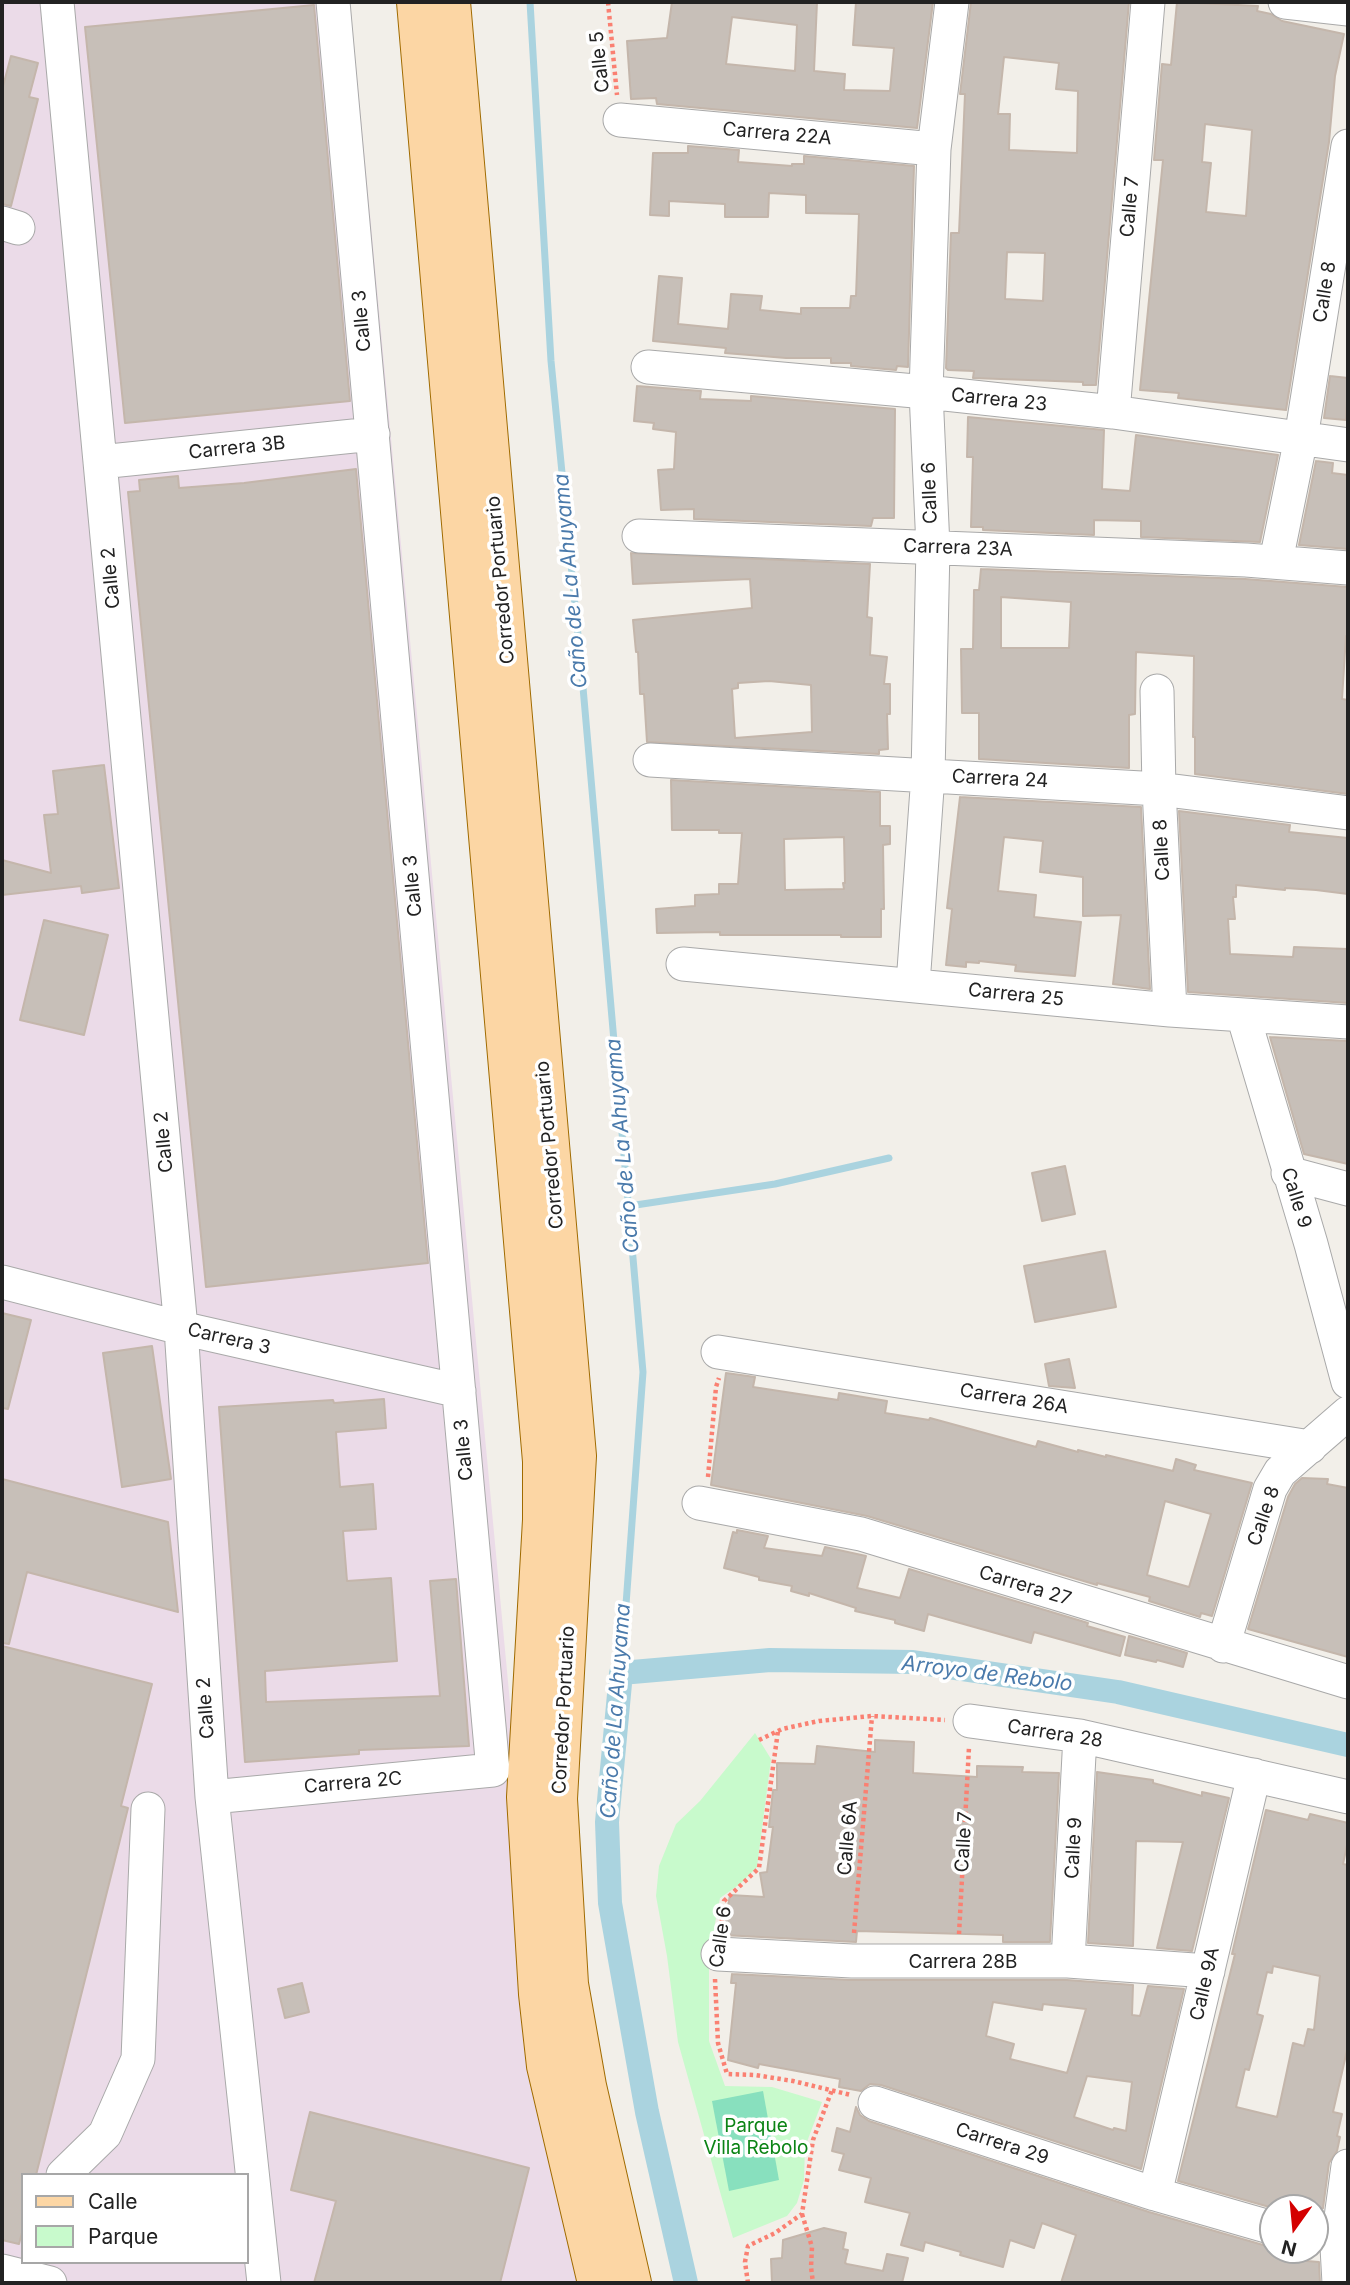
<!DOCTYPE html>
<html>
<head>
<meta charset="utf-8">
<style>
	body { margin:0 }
	#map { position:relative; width:1350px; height:2285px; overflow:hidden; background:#f2efe9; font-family:Inter,sans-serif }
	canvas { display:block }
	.frame { position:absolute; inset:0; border:4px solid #222; pointer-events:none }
	.legend { position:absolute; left:21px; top:2173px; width:228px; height:91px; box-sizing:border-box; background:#fff; border:2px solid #a7a7a7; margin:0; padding:9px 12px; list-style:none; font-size:21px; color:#222 }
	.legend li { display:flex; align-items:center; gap:14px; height:35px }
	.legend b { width:35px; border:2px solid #a7a7a7 }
	.north { position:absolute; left:1259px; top:2194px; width:70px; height:70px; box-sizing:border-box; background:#fff; border:2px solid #a7a7a7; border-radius:50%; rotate:195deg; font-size:19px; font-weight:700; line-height:28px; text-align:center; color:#222 }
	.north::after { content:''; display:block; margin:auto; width:24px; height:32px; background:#d40000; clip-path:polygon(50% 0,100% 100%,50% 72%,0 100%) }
</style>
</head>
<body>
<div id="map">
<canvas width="1350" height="2285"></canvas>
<div class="frame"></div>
<ul class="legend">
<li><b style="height:9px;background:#fcd6a4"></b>Calle</li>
<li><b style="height:19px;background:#c8facc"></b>Parque</li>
</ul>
<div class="north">N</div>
</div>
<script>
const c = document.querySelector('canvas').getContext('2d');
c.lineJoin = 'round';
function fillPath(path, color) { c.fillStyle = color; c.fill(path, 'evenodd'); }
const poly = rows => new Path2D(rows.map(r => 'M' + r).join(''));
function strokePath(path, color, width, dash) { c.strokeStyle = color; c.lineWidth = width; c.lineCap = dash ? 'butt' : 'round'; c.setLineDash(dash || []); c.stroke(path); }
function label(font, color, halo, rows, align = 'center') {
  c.font = font + ' Inter,sans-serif'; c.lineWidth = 7; c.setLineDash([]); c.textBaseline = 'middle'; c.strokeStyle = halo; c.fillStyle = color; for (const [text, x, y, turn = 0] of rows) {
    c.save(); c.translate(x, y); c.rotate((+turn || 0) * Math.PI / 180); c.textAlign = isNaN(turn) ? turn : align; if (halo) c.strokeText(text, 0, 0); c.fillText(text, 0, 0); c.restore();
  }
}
fillPath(poly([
	[2,2,350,2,512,1724,507,1805,513,1869,582,2283,2,2283],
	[23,2175,247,2175,247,2262,23,2262]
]), '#ebdbe8');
fillPath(poly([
	[755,1733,771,1759,757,1867,740,1884,720,1898,709,1954,709,2041,725,2086,772,2087,822,2102,805,2147,804,2180,797,2203,787,2216,733,2238,678,2042,667,1956,656,1896,659,1866,676,1824,700,1801]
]), '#c8facc');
fillPath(poly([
	[763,2091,779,2180,729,2191,712,2101]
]), '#88e0be');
strokePath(poly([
	[530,2,551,361,582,676,643,1372,621,1673],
	[629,1206,775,1184,889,1158]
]), '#aad3df', 7);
strokePath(poly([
	[686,2283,647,2112,610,1903,607,1822,621,1673,770,1660,913,1662,1118,1692,1348,1745]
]), '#aad3df', 24);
const building = poly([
	[672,2,817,2,814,71,845,74,844,90,890,91,894,48,853,45,856,2,933,2,917,128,657,104,656,98,631,99,627,41,667,38,672,2],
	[732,17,797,25,795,71,726,64,732,17],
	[971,2,1129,2,1096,385,1083,385,1083,382,973,378,974,371,948,370,946,368,951,233,959,233,965,94,960,94,971,2],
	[1004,57,1059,63,1056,89,1078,91,1077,153,1009,150,1010,114,998,114,1004,57],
	[1007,252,1045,253,1043,301,1005,299,1007,252],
	[1177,2,1258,6,1257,11,1271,14,1282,21,1344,34,1335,76,1329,142,1286,410,1178,398,1179,393,1140,390,1163,160,1154,160,1162,64,1171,65,1177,2],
	[1205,124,1252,130,1246,216,1206,212,1211,163,1202,162,1205,124],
	[314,5,350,401,125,423,85,27,314,5],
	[11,56,38,63,29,97,38,99,11,206,2,204,2,90,11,56],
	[688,146,739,150,738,162,792,166,792,164,804,164,804,156,914,166,908,367,897,366,896,370,851,366,851,363,831,363,831,358,786,358,725,353,726,348,653,341,659,276,682,278,678,324,728,329,731,294,762,296,760,310,801,314,801,308,850,308,851,296,856,296,859,214,806,213,806,195,769,193,768,217,725,217,725,204,669,201,669,216,650,215,653,153,688,153,688,146],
	[1330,376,1348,378,1346,420,1324,418,1330,376],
	[637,386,701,391,700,399,751,401,751,396,895,409,894,518,873,518,871,526,694,519,694,509,661,510,658,470,674,469,676,432,653,429,654,423,634,421,637,386],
	[968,417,1104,430,1102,489,1130,491,1136,435,1278,455,1260,542,1141,537,1141,521,1094,520,1094,535,983,530,983,527,971,527,973,457,967,457,968,417],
	[1316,461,1333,463,1332,473,1348,475,1348,549,1299,545,1316,461],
	[356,469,428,1263,206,1287,128,492,140,491,139,480,178,476,179,488,244,483,356,469],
	[631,553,870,564,867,617,872,618,870,655,887,657,884,684,890,684,890,714,887,714,888,749,879,750,879,754,647,742,644,694,640,694,638,652,636,652,633,620,752,608,750,579,633,584,631,553],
	[769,681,811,685,812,732,735,738,732,689,738,688,738,683,769,681],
	[981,569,1245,579,1348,587,1348,636,1346,636,1342,699,1348,700,1348,794,1195,774,1195,737,1193,737,1194,656,1136,652,1135,714,1129,715,1129,768,979,759,979,713,962,713,961,649,973,649,974,590,979,590,981,569],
	[1001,597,1071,602,1069,648,1001,648,1001,597],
	[104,765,119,888,82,893,81,886,2,895,2,860,51,873,44,815,58,814,53,771,104,765],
	[671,780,880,792,880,826,890,826,890,844,883,845,884,909,881,909,881,937,841,937,841,935,720,935,720,932,657,933,656,909,695,906,695,895,719,894,719,884,738,884,742,833,719,833,719,830,672,830,671,780],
	[844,837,845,883,843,883,844,889,785,890,784,839,844,837],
	[960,797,1141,807,1150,989,1113,984,1121,915,1083,916,1083,877,1040,872,1043,841,1004,837,998,891,1036,895,1034,917,1081,922,1075,976,1015,971,1016,965,979,961,979,963,966,962,966,967,946,965,952,909,947,908,960,797],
	[1179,811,1290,825,1289,832,1348,838,1348,894,1316,890,1285,888,1285,890,1236,885,1236,897,1233,897,1235,919,1228,919,1230,954,1293,957,1294,947,1348,949,1348,1003,1188,992,1179,811],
	[44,920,108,935,84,1035,20,1020,44,920],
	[1270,1037,1348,1041,1348,1164,1304,1154,1270,1037],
	[1065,1166,1075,1214,1042,1221,1032,1173,1065,1166],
	[1105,1251,1116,1307,1035,1322,1024,1266,1105,1251],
	[2,1313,31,1320,8,1409,2,1408,2,1313],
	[152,1346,171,1479,122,1487,103,1353,152,1346],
	[1069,1359,1075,1388,1049,1386,1045,1364,1069,1359],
	[726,1373,755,1377,753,1387,838,1400,839,1393,887,1401,885,1413,929,1420,930,1418,1036,1447,1038,1441,1078,1452,1078,1450,1106,1457,1106,1455,1173,1471,1176,1459,1196,1465,1194,1470,1252,1483,1212,1616,1201,1613,1200,1617,1149,1601,1150,1597,1097,1583,1097,1585,867,1516,711,1485,726,1373],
	[1165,1501,1211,1514,1189,1587,1147,1575,1165,1501],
	[384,1399,386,1428,336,1432,340,1487,373,1484,376,1529,343,1531,347,1581,391,1578,397,1661,265,1671,266,1702,440,1696,430,1581,456,1579,469,1746,359,1750,359,1754,245,1762,219,1407,333,1400,334,1403,384,1399],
	[1302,1478,1328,1479,1327,1484,1348,1488,1348,1657,1248,1629,1288,1497,1295,1484,1302,1478],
	[2,1479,168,1522,178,1612,27,1572,9,1644,2,1643,2,1479],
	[737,1530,768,1536,764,1548,822,1556,825,1547,866,1556,857,1588,900,1598,909,1569,1088,1623,1087,1626,1125,1637,1120,1656,1034,1632,1031,1643,928,1614,924,1631,895,1623,895,1620,855,1611,856,1608,809,1593,809,1596,791,1591,792,1586,759,1580,759,1577,724,1568,733,1532,737,1533,737,1530],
	[1129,1636,1187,1653,1183,1667,1157,1660,1156,1662,1125,1655,1129,1636],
	[2,1646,152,1684,121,1806,128,1808,36,2175,23,2175,23,2229,19,2244,2,2240,2,1646],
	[875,1740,914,1742,913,1773,977,1777,977,1766,1023,1767,1022,1772,1059,1773,1050,1942,1003,1942,1003,1935,857,1931,856,1942,723,1935,730,1895,764,1897,760,1873,767,1872,773,1827,769,1827,773,1790,777,1790,777,1763,815,1764,817,1746,875,1752,875,1740],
	[1097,1772,1153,1780,1153,1783,1202,1796,1202,1792,1229,1798,1192,1951,1157,1948,1183,1842,1136,1841,1133,1946,1088,1943,1097,1772],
	[1266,1810,1308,1820,1310,1814,1348,1823,1348,1841,1343,1864,1348,1865,1348,2046,1333,2112,1342,2114,1337,2136,1340,2137,1337,2151,1329,2163,1323,2208,1294,2208,1282,2205,1281,2208,1273,2208,1178,2181,1235,1954,1232,1954,1266,1810],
	[1273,1966,1320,1976,1314,2030,1308,2029,1304,2046,1293,2043,1277,2117,1236,2107,1245,2069,1249,2070,1263,2016,1257,2014,1267,1972,1272,1973,1273,1966],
	[732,1974,851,1980,1067,1980,1133,1985,1132,2015,1140,2016,1148,1986,1184,1989,1141,2169,881,2085,870,2084,861,2091,839,2087,840,2079,759,2064,758,2068,728,2060,736,1983,731,1983,732,1974],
	[993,2002,1042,2010,1043,2004,1086,2009,1067,2073,1010,2059,1014,2044,986,2036,993,2002],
	[1087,2076,1132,2082,1126,2131,1114,2128,1113,2130,1074,2117,1087,2076],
	[302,1983,309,2012,285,2018,278,1989,302,1983],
	[856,2107,860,2115,869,2121,1149,2212,1270,2247,1269,2250,1299,2250,1309,2253,1307,2261,1319,2262,1320,2283,1061,2283,1076,2235,1042,2223,1034,2248,1010,2240,1003,2267,960,2255,961,2252,925,2242,923,2251,901,2245,910,2213,865,2202,871,2178,839,2170,844,2154,832,2151,837,2128,850,2132,856,2107],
	[310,2112,529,2168,500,2283,314,2283,336,2201,291,2190,310,2112],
	[824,2228,846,2233,843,2249,848,2250,845,2263,847,2264,883,2271,887,2254,908,2258,902,2283,772,2283,771,2259,782,2258,783,2240,824,2228]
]);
fillPath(building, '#c7bfb8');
strokePath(building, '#c4b6ab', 2);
const minor = poly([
	[57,2,181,1328,212,1797,264,2283],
	[1285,2,1348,9],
	[620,120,934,149],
	[2,223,18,228],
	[648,367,926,392,1113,412,1348,445],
	[1113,412,1148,2],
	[100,462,373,434],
	[639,536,1246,560,1348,568],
	[1276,561,1301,438,1348,146],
	[1157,691,1159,789,1170,1010],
	[650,760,1159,789,1348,813],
	[683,964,1170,1010,1348,1022],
	[913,984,928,775,933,547,926,392,934,149,952,2],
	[1243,1015,1311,1244,1348,1382],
	[1288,1173,1348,1189],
	[2,1282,181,1328,459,1391],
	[718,1352,1310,1447],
	[699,1503,861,1534,1348,1682],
	[1223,1646,1270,1489,1280,1472,1348,1413],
	[970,1721,1080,1736,1348,1797],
	[212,1797,493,1770,333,2],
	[718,1954,852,1961,1068,1961,1208,1971],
	[1068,1961,1080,1736],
	[875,2103,1155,2194,1273,2228],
	[63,2175,105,2134,138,2059,148,1809],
	[1155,2194,1254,1775],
	[2,2271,50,2283],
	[1339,2283,1337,2247,1348,2166]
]);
const major = poly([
	[416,2,542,1461,542,1520,526,1797,538,1994,546,2066,597,2283],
	[451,2,577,1456,558,1799,569,1984,587,2086,632,2283]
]);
strokePath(minor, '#a9a9a9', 35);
strokePath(major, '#a06b00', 40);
strokePath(poly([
	[608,2,617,95],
	[708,1477,716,1387,719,1378],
	[759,1740,782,1729,819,1721,872,1716,945,1720],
	[721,1929,724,1901,759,1868,778,1731],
	[854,1933,872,1716],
	[959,1934,969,1747],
	[715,1979,718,2043,727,2074,755,2075,793,2081,851,2095],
	[802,2214,812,2247,811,2267,813,2283],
	[748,2283,745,2262,748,2246,775,2233,802,2214,813,2140,832,2090]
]), '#fa8072', 4.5, [3.5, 3.5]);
strokePath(minor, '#fff', 33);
strokePath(major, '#fcd6a4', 38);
label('19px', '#222', '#fff', [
	["Calle 5",600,62,-96],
	["Carrera 22A",777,134,5],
	["Calle 7",1130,207,-85],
	["Calle 8",1325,292,-81],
	["Calle 3",362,321,-95],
	["Carrera 23",999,400,6],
	["Carrera 3B",237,448,-6],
	["Calle 6",930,493,-92],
	["Carrera 23A",958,548,2],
	["Calle 2",111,578,-95],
	["Corredor Portuario",501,580,-95],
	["Carrera 24",1000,779,3],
	["Calle 8",1162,850,-93],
	["Calle 3",413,886,-95],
	["Carrera 25",1016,995,6],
	["Calle 2",164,1142,-95],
	["Corredor Portuario",550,1145,-95],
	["Calle 9",1296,1198,73],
	["Carrera 3",229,1339,13],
	["Carrera 26A",1014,1399,9],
	["Calle 3",464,1450,-95],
	["Calle 8",1264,1516,-71],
	["Carrera 27",1025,1586,17],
	["Calle 2",206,1708,-94],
	["Corredor Portuario",564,1710,-87],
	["Carrera 28",1055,1734,9],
	["Carrera 2C",353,1783,-5],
	["Calle 6A",848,1838,-85],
	["Calle 7",964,1842,-87],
	["Calle 9",1074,1848,-87],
	["Calle 6",721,1937,-82],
	["Carrera 28B",963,1962],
	["Calle 9A",1205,1984,-77],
	["Carrera 29",1002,2144,18]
]);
label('19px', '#0c8416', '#fff', [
	["Parque",756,2126],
	["Villa Rebolo",756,2148]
]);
label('italic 21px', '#4a7aab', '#fff', [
	["Caño de La Ahuyama",571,581,-95],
	["Caño de La Ahuyama",623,1146,-95],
	["Arroyo de Rebolo",987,1674,7],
	["Caño de La Ahuyama",616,1711,-86]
]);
</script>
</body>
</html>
